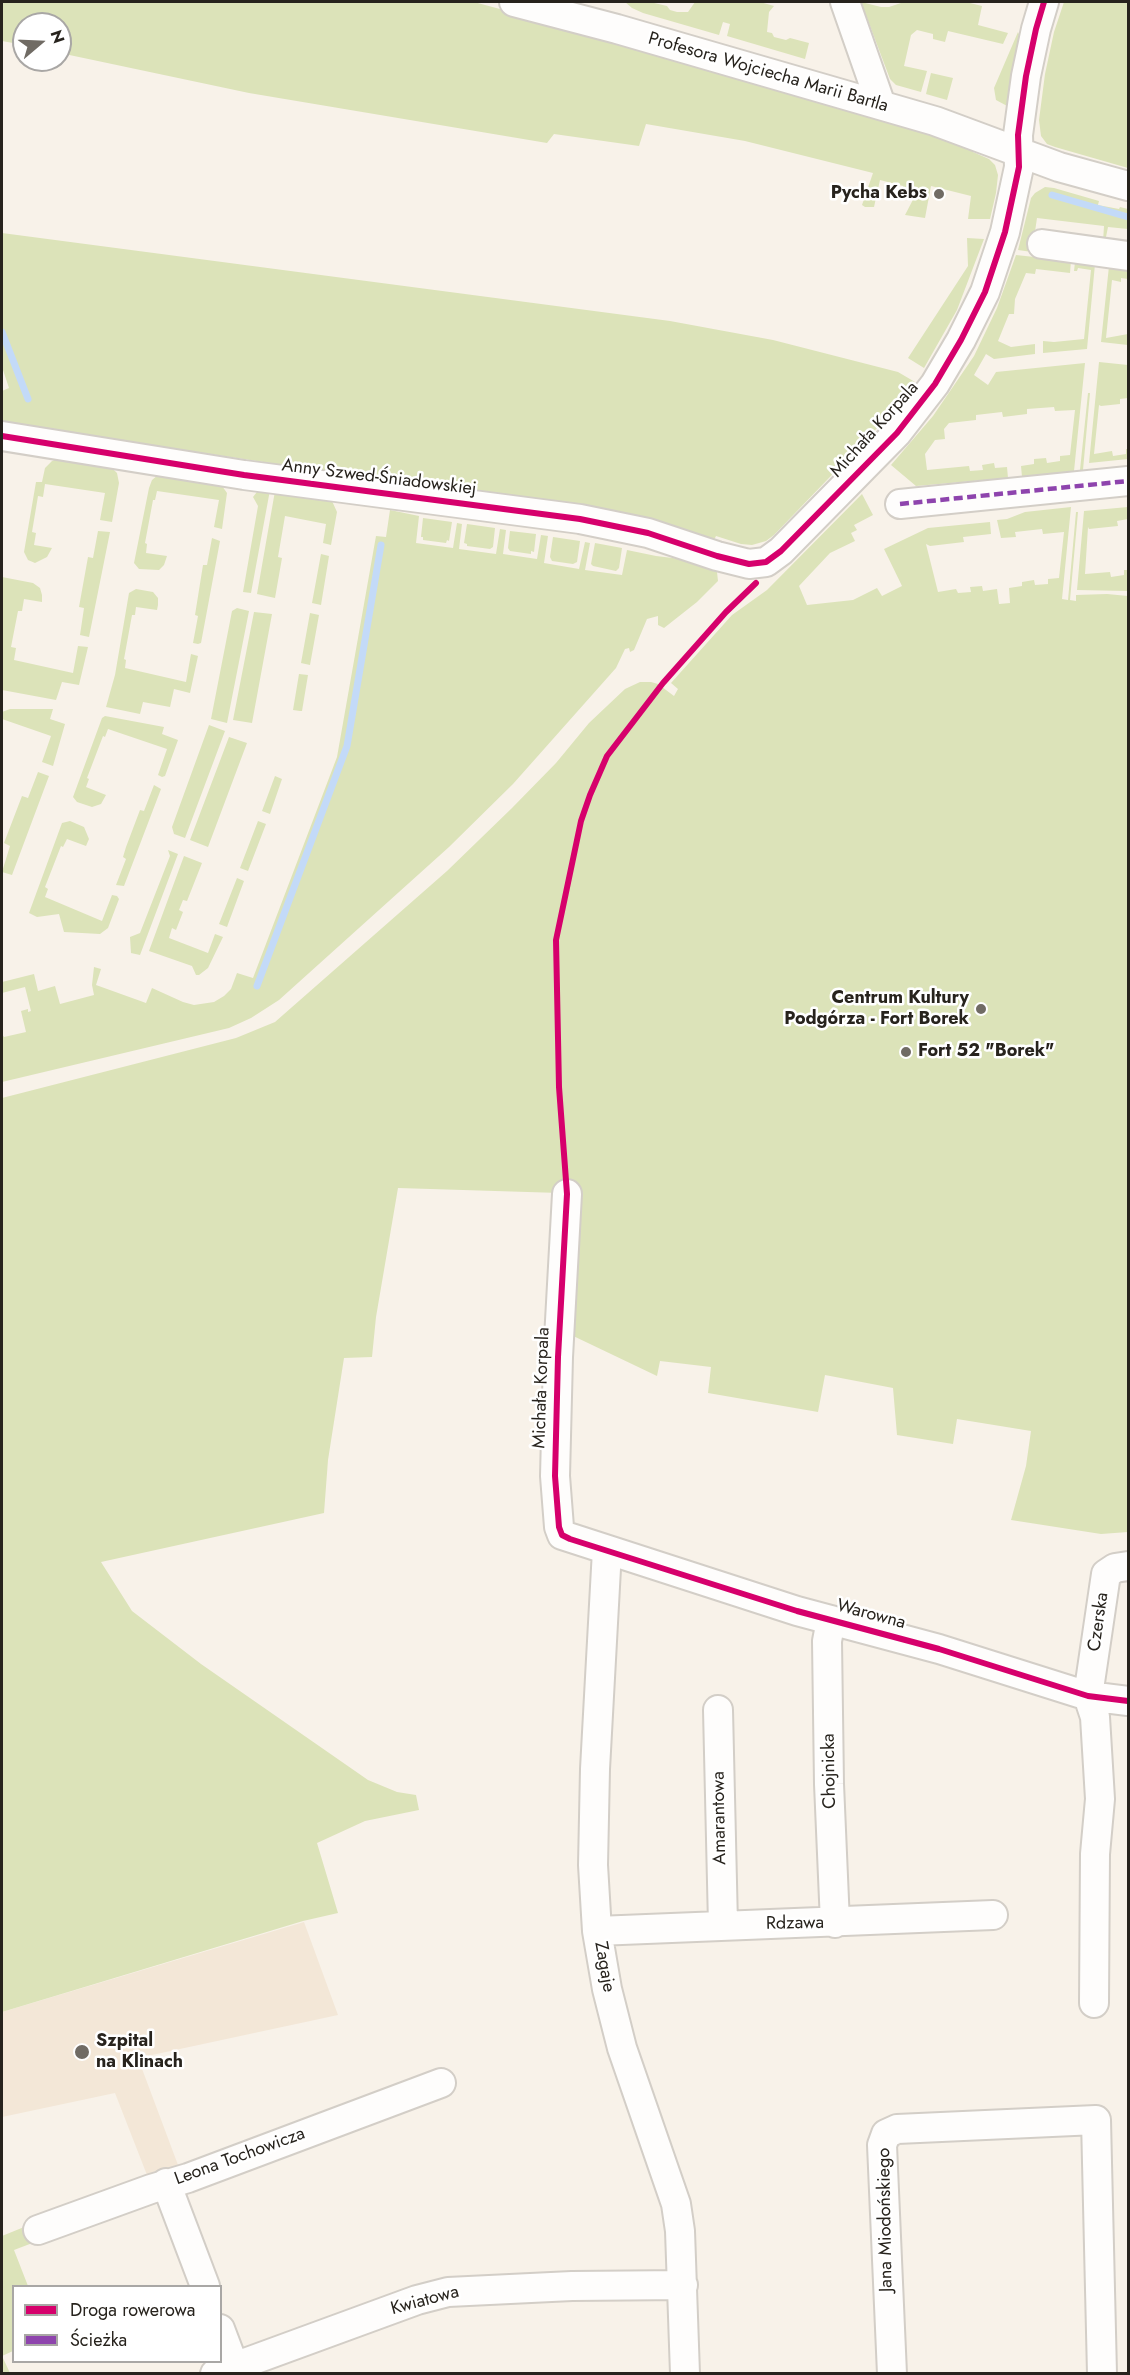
<!DOCTYPE html>
<html>
<head>
<meta charset="utf-8">
<style>
	body { margin:0 }
	#map { position:relative; width:1130px; height:2375px; overflow:hidden; background:#f8f2e9; font-family:Jost,sans-serif }
	canvas { display:block }
	.frame { position:absolute; inset:0; border:3px solid #27231d; pointer-events:none }
	.legend { position:absolute; left:12px; top:2285px; width:210px; height:78px; box-sizing:border-box; background:#fff; border:2px solid #a9a7a5; margin:0; padding:8px 10px; list-style:none; font-size:18px; color:#27231d }
	.legend li { display:flex; align-items:center; gap:12px; height:30px }
	.legend b { width:30px; border:2px solid #a9a7a5 }
	.north { position:absolute; left:12px; top:12px; width:60px; height:60px; box-sizing:border-box; background:#fff; border:2px solid #a9a7a5; border-radius:50%; rotate:71deg; font-size:16px; font-weight:700; line-height:24px; text-align:center; color:#27231d }
	.north::after { content:''; display:block; margin:auto; width:21px; height:27px; background:#706b64; clip-path:polygon(50% 0,100% 100%,50% 72%,0 100%) }
</style>
</head>
<body>
<div id="map">
<canvas width="1130" height="2375"></canvas>
<div class="frame"></div>
<ul class="legend">
<li><b style="height:8px;background:#d6006c"></b>Droga rowerowa</li>
<li><b style="height:8px;background:#8e44ad"></b>Ścieżka</li>
</ul>
<div class="north">N</div>
</div>
<script>
const c = document.querySelector('canvas').getContext('2d');
c.lineJoin = 'round';
function fillPath(path, color) { c.fillStyle = color; c.fill(path, 'evenodd'); }
const poly = rows => new Path2D(rows.map(r => 'M' + r).join(''));
function strokePath(path, color, width, dash) { c.strokeStyle = color; c.lineWidth = width; c.lineCap = dash ? 'butt' : 'round'; c.setLineDash(dash || []); c.stroke(path); }
function label(font, color, halo, rows, align = 'center') {
  c.font = font + ' Jost,sans-serif'; c.lineWidth = 5; c.setLineDash([]); c.textBaseline = 'middle'; c.strokeStyle = halo; c.fillStyle = color; for (const [text, x, y, turn = 0] of rows) {
    c.save(); c.translate(x, y); c.rotate((+turn || 0) * Math.PI / 180); c.textAlign = isNaN(turn) ? turn : align; if (halo) c.strokeText(text, 0, 0); c.fillText(text, 0, 0); c.restore();
  }
}
fillPath(poly([
	[304,1922,338,2015,138,2058,178,2165,147,2175,115,2093,2,2117,2,2012]
]), '#f3e7d7');
fillPath(poly([
	[2,2,474,2,692,61,974,147,973,152,989,159,995,165,998,175,996,193,990,219,968,219,971,196,931,186,925,218,905,215,917,192,907,187,901,198,903,186,880,180,874,207,865,207,862,205,873,173,745,141,646,124,639,146,554,134,547,143,249,93,60,53,60,24,24,24,24,45,2,41],
	[625,2,650,2,667,6,670,10,677,12,688,12,695,2,760,2,774,6,769,12,767,32,772,33,774,37,786,40,790,38,809,43,805,59,727,36,730,24,723,22,719,35,643,13,632,8],
	[861,2,881,7,889,7,904,2,966,2,982,6,978,25,1008,33,1003,44,948,31,945,42,933,39,933,34,917,30,911,35,904,66,927,71,921,92,896,85,890,79],
	[1064,2,1128,2,1128,168,1055,147,1047,144,1041,136,1039,120,1045,74,1054,32],
	[1018,32,1021,39,1009,107,996,100,994,88],
	[931,73,953,78,947,100,926,94],
	[1045,187,1054,188,1099,201,1098,205,1119,209,1120,207,1128,209,1128,229,1108,227,1105,242,1103,242,1104,226,1037,218,1032,252,1018,250,1031,198,1035,193],
	[2,233,670,321,773,340,898,372,915,382,881,424,774,535,766,541,752,545,741,544,716,536,713,542,411,484,2,423,2,391,9,388,2,367],
	[967,238,984,239,957,310,924,368,908,358,968,266],
	[1016,255,1071,261,1070,273,1036,269,1035,274,1026,273,1015,299,1014,314,1009,314,998,341,1011,347,1035,344,1035,354,994,359,986,354,974,375,988,385,996,372,1085,363,1074,471,1022,477,1021,466,1034,464,1034,459,1046,458,1047,463,1060,461,1060,456,1070,455,1075,410,1055,411,1054,407,1027,409,1027,414,1003,417,1002,412,976,415,976,420,949,423,944,429,945,439,935,440,925,454,927,470,969,466,970,471,983,470,982,465,994,463,995,468,1007,467,1008,478,916,486,891,465,933,416,974,356,997,308],
	[1075,262,1095,264,1087,349,1043,353,1043,341,1054,342,1084,339,1091,270,1078,268,1077,271,1074,271],
	[1109,266,1128,268,1128,279,1121,278,1121,282,1112,280,1106,338,1128,334,1128,345,1101,342],
	[1099,362,1128,365,1128,398,1120,399,1120,404,1101,406,1099,405,1094,454,1112,451,1113,456,1126,454,1126,449,1128,449,1128,459,1089,463],
	[1088,393,1090,393,1083,470,1080,470],
	[57,459,112,468,117,473,119,483,112,522,100,520,105,493,45,484,43,497,38,496,32,532,36,533,34,545,52,548,47,557,35,563,28,560,24,552,36,482,42,482,45,468,52,461],
	[158,475,220,483,227,493,222,529,214,527,219,500,157,491,155,500,153,500,145,543,147,544,146,553,167,556,164,565,159,570,139,569,134,563,149,488,152,480],
	[260,488,270,490,251,593,243,592,258,506,253,497],
	[275,491,332,501,337,512,331,545,323,543,326,524,285,516,278,557,282,558,275,598,257,594],
	[862,494,873,515,854,525,857,530,851,533,855,541,830,553,799,586,807,605,853,600,877,588,882,596,902,586,884,549,928,528,990,522,991,534,963,537,964,542,930,546,926,544,938,592,956,589,958,593,971,592,970,587,982,586,983,591,997,589,999,604,1010,603,1009,588,1022,586,1022,582,1034,580,1035,585,1048,584,1048,579,1059,578,1064,532,1043,534,1042,529,1015,532,1016,537,1001,538,997,520,1007,519,1025,512,1071,507,1062,599,1068,600,1076,512,1078,512,1070,600,1076,601,1076,595,1107,594,1128,596,1128,1532,1101,1534,1011,1520,1026,1466,1031,1431,957,1419,953,1444,897,1435,893,1388,825,1375,818,1412,708,1393,711,1367,660,1361,657,1376,567,1333,560,1193,398,1188,376,1317,372,1357,344,1358,328,1460,324,1513,101,1562,132,1611,201,1664,368,1780,397,1792,416,1795,419,1810,365,1821,317,1843,338,1913,303,1921,2,2012,2,1098,236,1038,275,1022,447,871,512,808,556,763,589,723,625,689,640,682,651,682,658,684,674,696,678,689,671,683,732,615,767,590],
	[1128,507,1128,519,1117,521,1118,526,1089,529,1088,527,1085,574,1110,572,1111,577,1124,575,1124,570,1128,570,1128,591,1077,590,1084,511],
	[390,510,419,516,416,543,453,548,457,523,462,524,459,549,496,554,500,529,506,530,503,554,537,559,541,535,548,536,544,563,579,569,585,542,590,543,585,570,622,575,627,550,656,556,681,559,699,565,717,572,718,581,697,602,664,628,658,625,658,616,647,619,634,650,630,652,629,648,625,649,616,668,513,784,449,847,279,1000,251,1018,229,1028,2,1082,2,1034,4,1037,26,1032,21,1011,28,1009,28,1012,31,1011,25,987,2,993,2,982,34,974,38,991,55,986,60,1004,94,995,92,985,94,967,101,969,96,985,146,1003,152,988,183,1002,194,1005,214,1002,224,996,231,989,237,973,253,978,337,757,376,536,386,537],
	[423,518,452,522,449,541,447,540,446,543,423,540,423,537,421,537],
	[467,524,495,528,493,547,490,549,467,546,467,544,464,543],
	[98,531,110,532,89,637,80,635,84,608,79,607,88,557,93,558],
	[510,531,536,534,534,552,531,551,531,554,510,551,508,548],
	[553,537,580,541,577,562,573,564,552,561,550,557],
	[212,538,220,541,201,643,198,644,193,643,198,616,195,615,203,565,207,565],
	[595,543,622,548,619,568,616,571,593,566,591,564],
	[321,554,329,556,321,605,312,603],
	[2,577,33,583,40,588,42,595,42,602,24,599,22,611,18,611,11,647,16,648,14,660,73,673,78,646,88,647,79,685,62,682,56,700,2,690],
	[136,589,153,592,158,598,158,605,157,610,136,607,135,615,132,615,124,659,126,660,125,668,186,682,191,654,198,656,190,693,174,689,170,707,143,702,140,714,106,707,115,675,129,593],
	[237,608,249,611,227,723,211,719,232,611],
	[254,612,272,614,252,723,233,720],
	[310,613,319,615,310,665,301,663],
	[299,674,308,675,302,711,300,711,293,710],
	[10,709,53,709,50,719,65,724,53,766,42,762,51,736,2,719,2,712],
	[105,716,164,727,162,734,178,740,165,776,162,777,158,775,167,749,108,729,105,737,103,736,87,778,89,779,86,787,106,795,101,804,92,807,77,802,73,797,102,718],
	[209,725,225,731,185,838,174,834,172,827],
	[229,737,247,743,208,847,190,840],
	[38,772,49,776,12,875,2,872,10,846,4,843,22,796,28,798],
	[275,776,282,779,270,814,262,811],
	[154,785,161,789,124,886,116,885,126,859,123,857,126,847,140,810,144,811],
	[70,821,84,827,89,839,86,846,67,839,63,847,61,846,45,887,48,889,45,897,102,921,112,895,117,896,119,899,108,928,100,934,64,932,59,914,37,917,29,913,62,823],
	[258,821,266,824,248,871,240,868],
	[168,850,178,854,140,955,131,953,130,937,140,933,170,856],
	[184,856,202,863,187,901,183,900,179,910,183,912,176,930,172,928,169,938,208,953,215,934,223,937,208,968,199,975,196,975,192,966,149,951],
	[237,878,244,881,227,927,219,924],
	[29,2225,35,2242,14,2250,28,2286,14,2286,13,2351,2,2356,10,2373,2,2374,2,2236]
]), '#dce3b9');
strokePath(poly([
	[1052,195,1128,217],
	[2,332,28,399],
	[257,986,347,746,381,545]
]), '#c3daf8', 7);
const minor = poly([
	[514,2,617,29,935,121,1059,167,1128,186],
	[845,2,881,105],
	[1042,244,1128,256],
	[2,436,244,475,580,519,648,533,717,556,749,564,766,562,781,551,897,433,935,384,961,340,985,292,1005,232,1019,167,1018,135,1026,76,1036,29,1044,2],
	[900,504,1128,481],
	[567,1194,558,1357,555,1476,559,1527,562,1535,797,1611,939,1649,1088,1696,1128,1701],
	[607,1550,595,1769,593,1865,597,1931,607,1989,622,2048,676,2204,680,2231,685,2374],
	[831,1620,827,1641,829,1784,835,1923],
	[718,1710,723,1925],
	[597,1931,993,1915],
	[1094,2003,1095,1854,1100,1799,1095,1717,1088,1696,1106,1574,1115,1568,1128,1566],
	[166,2183,205,2286],
	[38,2230,151,2189,188,2178,441,2083],
	[220,2329,237,2374],
	[215,2374,417,2300,448,2292,572,2286,683,2285],
	[892,2374,882,2145,886,2134,897,2129,1096,2120,1102,2374]
]);
strokePath(minor, '#d3cec7', 32);
strokePath(minor, '#fefdfc', 28);
strokePath(poly([
	[900,504,1128,481]
]), '#8e44ad', 4.5, [9, 4.5]);
strokePath(poly([
	[2,436,244,475,580,519,648,533,717,556,749,564,766,562,781,551,897,433,935,384,961,340,985,292,1005,232,1019,167,1018,135,1026,76,1036,29,1044,2],
	[756,583,726,612,663,683,607,756,590,795,581,821,564,902,556,940,559,1087,567,1194,558,1357,555,1476,559,1527,562,1535,570,1539,797,1611,939,1649,1088,1696,1128,1701]
]), '#d6006c', 6);
for (const [x, y, r, color] of [
	[939,194,6,"#706b64"],
	[981,1009,6,"#706b64"],
	[906,1052,6,"#706b64"],
	[82,2052,8,"#706b64"]
]) { const dot = new Path2D(); dot.arc(x, y, r, 0, 2 * Math.PI); c.fillStyle = color; c.fill(dot); strokePath(dot, '#fff', 2); }
label('18px', '#27231d', '#fff', [
	["Profesora Wojciecha Marii Bartla",768,73,16],
	["Michała Korpala",875,430,-48],
	["Anny Szwed-Śniadowskiej",379,478,7],
	["Michała Korpala",542,1388,-88],
	["Warowna",871,1615,15],
	["Czerska",1099,1622,-82],
	["Chojnicka",830,1771,-91],
	["Amarantowa",720,1818,-91],
	["Rdzawa",795,1924,-1],
	["Zagaje",604,1967,80],
	["Leona Tochowicza",240,2157,-20],
	["Jana Miodońskiego",886,2220,-91],
	["Kwiatowa",425,2301,-15]
]);
label('bold 18px', '#27231d', '#fff', [
	["Pycha Kebs",927,194],
	["Centrum Kultury",969,999],
	["Podgórza - Fort Borek",969,1020],
	["Fort 52 \"Borek\"",918,1052,"left"],
	["Szpital",96,2042,"left"],
	["na Klinach",96,2063,"left"]
], 'right');
</script>
</body>
</html>
